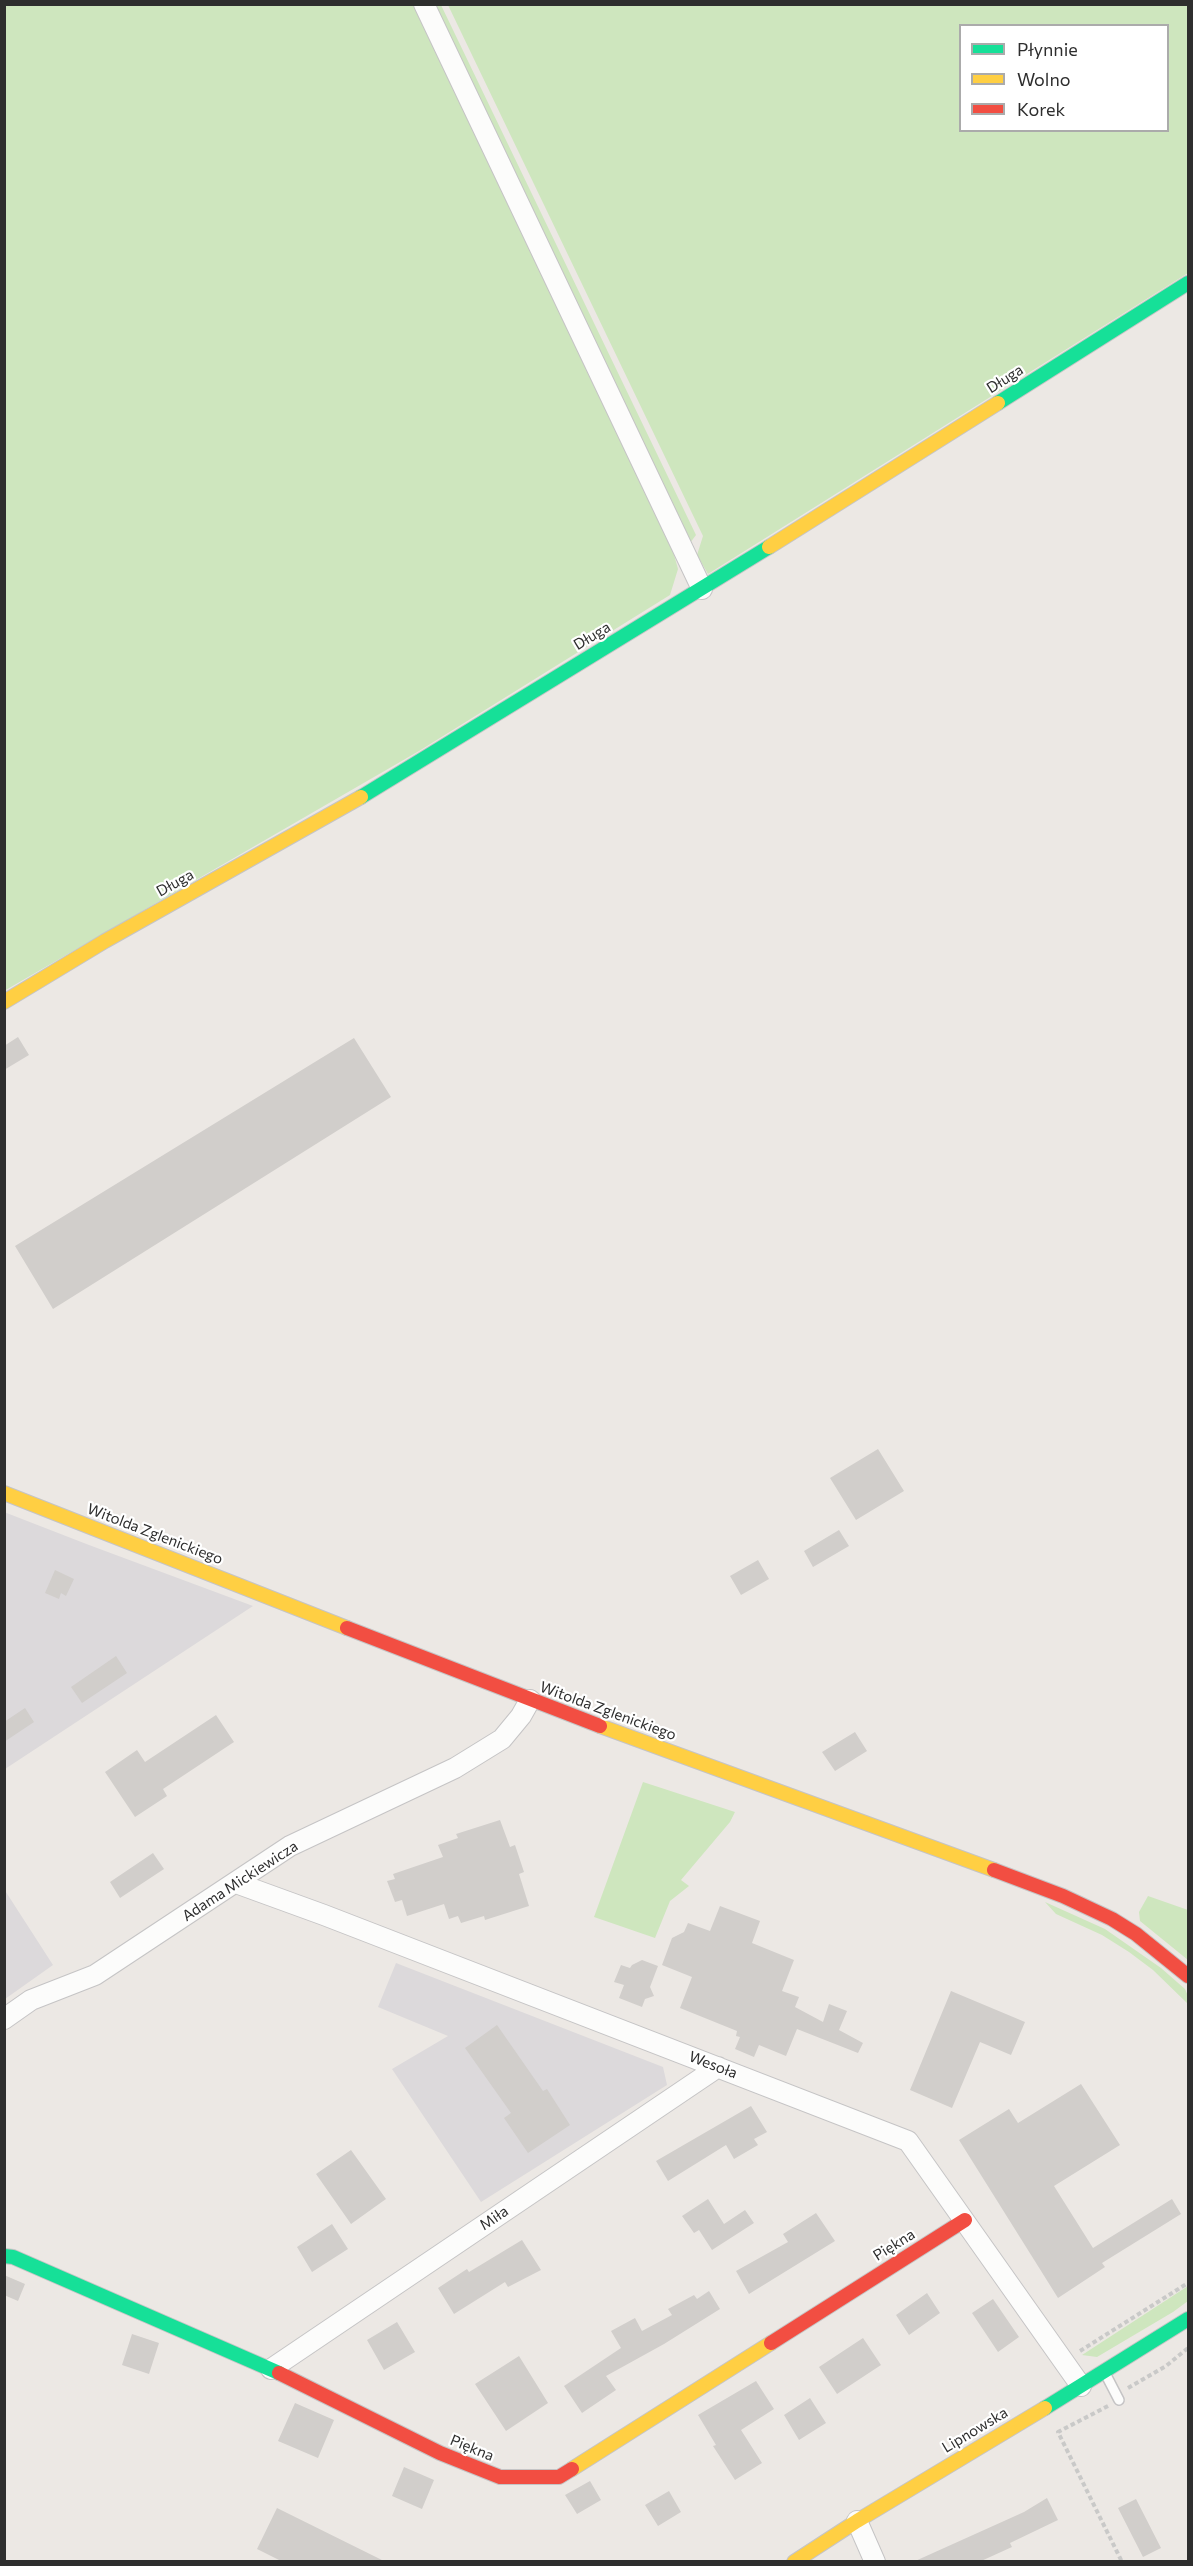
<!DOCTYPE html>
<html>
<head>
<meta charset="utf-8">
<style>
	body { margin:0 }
	#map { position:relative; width:1193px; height:2566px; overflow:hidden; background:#ece8e4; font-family:Commissioner,sans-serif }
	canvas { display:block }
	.frame { position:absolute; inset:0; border:6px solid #2e2e2e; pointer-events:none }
	.legend { position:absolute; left:959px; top:24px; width:210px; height:108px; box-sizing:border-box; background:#fff; border:2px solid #ababab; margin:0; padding:8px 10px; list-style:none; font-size:18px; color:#2e2e2e }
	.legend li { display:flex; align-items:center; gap:12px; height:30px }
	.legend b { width:30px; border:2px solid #ababab }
</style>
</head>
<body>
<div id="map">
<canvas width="1193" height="2566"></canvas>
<div class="frame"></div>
<ul class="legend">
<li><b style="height:8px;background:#16e098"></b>Płynnie</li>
<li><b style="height:8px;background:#ffcf43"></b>Wolno</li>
<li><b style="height:8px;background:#f24e42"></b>Korek</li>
</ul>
</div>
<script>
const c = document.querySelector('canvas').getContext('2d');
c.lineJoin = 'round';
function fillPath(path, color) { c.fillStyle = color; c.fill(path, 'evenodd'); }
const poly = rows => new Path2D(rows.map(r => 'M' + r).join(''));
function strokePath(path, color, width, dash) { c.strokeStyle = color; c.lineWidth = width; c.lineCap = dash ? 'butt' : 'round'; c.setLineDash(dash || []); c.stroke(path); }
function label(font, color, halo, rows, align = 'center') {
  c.font = font + ' Commissioner,sans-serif'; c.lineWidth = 4.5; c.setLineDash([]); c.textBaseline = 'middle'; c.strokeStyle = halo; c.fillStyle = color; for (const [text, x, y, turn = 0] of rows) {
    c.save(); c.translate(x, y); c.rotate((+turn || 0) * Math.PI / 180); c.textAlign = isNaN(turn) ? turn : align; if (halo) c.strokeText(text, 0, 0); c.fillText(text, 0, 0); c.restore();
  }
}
fillPath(poly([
	[4,1512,89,1545,253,1606,5,1769],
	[4,1889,53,1965,5,1999,4,1999],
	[396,1963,663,2067,667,2085,481,2202,392,2069,448,2036,378,2007]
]), '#dcd9db');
fillPath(poly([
	[4,5,413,5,673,551,678,569,670,595,419,751,4,991],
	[433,5,441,5,696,535,690,543],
	[448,5,1188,5,1188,273,708,574,697,555,703,536],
	[960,26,1168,26,1168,130,960,130],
	[643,1782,735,1812,730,1822,681,1880,689,1886,670,1901,655,1938,594,1917],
	[1148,1896,1188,1910,1188,1960,1140,1921,1139,1912],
	[1045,1902,1105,1929,1161,1968,1185,1989,1188,1996,1188,2004,1153,1970,1129,1952,1102,1935,1056,1914],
	[1188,2286,1188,2301,1173,2312,1097,2357,1082,2355]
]), '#cee6be');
fillPath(poly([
	[18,1037,29,1055,4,1070,4,1046],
	[354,1038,391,1097,53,1309,15,1246],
	[878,1449,904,1491,856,1520,830,1478],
	[839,1530,849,1546,813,1567,804,1551],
	[758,1560,769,1579,741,1595,730,1576],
	[55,1570,74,1579,66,1596,61,1593,59,1599,45,1593],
	[116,1656,127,1673,82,1703,71,1687],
	[25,1708,34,1722,4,1742,4,1722],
	[216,1715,234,1742,163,1789,167,1796,135,1817,105,1772,137,1750,145,1762],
	[855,1732,867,1751,835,1771,822,1752],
	[500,1820,510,1847,515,1845,524,1872,519,1874,529,1906,485,1920,484,1916,461,1923,458,1916,449,1919,444,1904,407,1916,402,1900,395,1902,387,1881,395,1879,393,1874,443,1857,438,1845,458,1838,456,1834],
	[153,1853,164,1869,120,1898,110,1882],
	[720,1906,760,1921,752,1943,794,1960,782,1991,799,1997,795,2007,823,2022,829,2004,847,2011,839,2030,863,2043,858,2053,797,2029,786,2056,759,2045,754,2057,735,2049,740,2037,736,2036,737,2031,680,2008,692,1977,662,1965,672,1938,684,1932,688,1923,710,1931],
	[642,1960,658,1966,650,1987,654,1996,645,1999,642,2007,619,1998,624,1985,614,1982,621,1965,630,1968,632,1965],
	[951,1991,1025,2022,1011,2055,980,2042,952,2108,910,2090],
	[497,2025,543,2091,547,2089,570,2125,528,2153,504,2118,511,2113,465,2048],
	[1081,2084,1120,2145,1054,2186,1093,2248,1172,2199,1181,2214,1102,2263,1105,2267,1058,2298,959,2140,1009,2109,1018,2123],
	[751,2106,767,2132,754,2139,758,2145,734,2159,726,2145,668,2181,656,2161],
	[351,2150,386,2199,351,2224,316,2174],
	[708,2199,724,2224,745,2210,754,2223,712,2250,699,2230,694,2233,682,2216],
	[816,2213,835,2241,749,2294,736,2271,788,2242,783,2234],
	[332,2224,348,2249,312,2272,297,2247],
	[522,2240,541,2270,508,2287,505,2282,454,2314,438,2288,467,2269,469,2272],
	[4,2275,25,2284,18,2301,4,2295],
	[709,2291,720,2309,664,2344,606,2376,616,2390,582,2413,564,2386,621,2348,611,2331,635,2318,642,2331,672,2315,668,2309,694,2295,697,2299],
	[927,2293,940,2313,909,2335,896,2315],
	[993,2299,1019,2337,998,2352,972,2313],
	[397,2322,415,2352,384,2370,367,2340],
	[132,2334,159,2343,149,2374,122,2365],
	[863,2338,881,2365,837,2394,819,2367],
	[519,2356,548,2403,506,2431,475,2384],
	[756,2381,774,2409,741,2430,762,2463,735,2480,713,2446,716,2445,698,2415],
	[810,2398,826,2423,799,2440,784,2415],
	[295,2403,334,2420,318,2458,278,2441],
	[404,2467,434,2480,422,2509,392,2496],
	[590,2481,601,2500,577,2514,565,2495],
	[669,2491,681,2512,658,2526,645,2505],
	[1047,2498,1058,2520,1010,2543,1012,2547,979,2562,913,2562,1024,2512],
	[1136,2499,1161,2548,1143,2557,1118,2508],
	[277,2508,386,2562,283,2562,257,2549]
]), '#d1cecb');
const lane = poly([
	[1105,2373,1119,2400]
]);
const street = poly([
	[424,4,702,589],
	[236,1883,324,1915,908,2141,1081,2386],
	[4,2019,31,2000,95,1975,290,1846,455,1768,502,1739,521,1716,530,1700],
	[271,2369,718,2067],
	[857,2521,875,2562]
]);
const fast = poly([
	[998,403,1188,283],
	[361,797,769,547],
	[4,2256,13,2257,279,2373],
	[1045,2408,1188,2319]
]);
const slow = poly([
	[769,547,998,403],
	[4,1002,105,941,361,797],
	[4,1493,347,1628],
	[600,1726,994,1870],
	[572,2469,771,2343],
	[794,2562,857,2521,1045,2408]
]);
const jam = poly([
	[347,1628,600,1726],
	[994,1870,1063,1896,1112,1919,1136,1934,1188,1976],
	[771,2343,965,2220],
	[279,2373,440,2453,500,2477,559,2477,572,2469]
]);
strokePath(lane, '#c5c4c5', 12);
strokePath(street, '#c5c4c5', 22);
strokePath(fast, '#c5c4c5', 16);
strokePath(slow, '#c5c4c5', 16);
strokePath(jam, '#c5c4c5', 16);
strokePath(poly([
	[1080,2351,1188,2283],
	[1128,2388,1166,2366,1188,2348],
	[1108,2406,1058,2432,1122,2562]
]), '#c9c9c8', 4, [4.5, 3]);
strokePath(lane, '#fcfcfb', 9);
strokePath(street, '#fcfcfb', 20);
strokePath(fast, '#16e098', 14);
strokePath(slow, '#ffcf43', 14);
strokePath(jam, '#f24e42', 14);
label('15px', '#2e2e2e', '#fff', [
	["Długa",1005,379,-32],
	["Długa",592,636,-31],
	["Długa",175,883,-29],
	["Witolda Zglenickiego",155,1534,21],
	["Witolda Zglenickiego",608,1711,20],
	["Adama Mickiewicza",240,1881,-33],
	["Wesoła",713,2065,21],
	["Miła",494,2218,-34],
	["Piękna",894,2245,-32],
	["Lipnowska",975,2430,-31],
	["Piękna",472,2448,22]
]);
</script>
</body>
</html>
